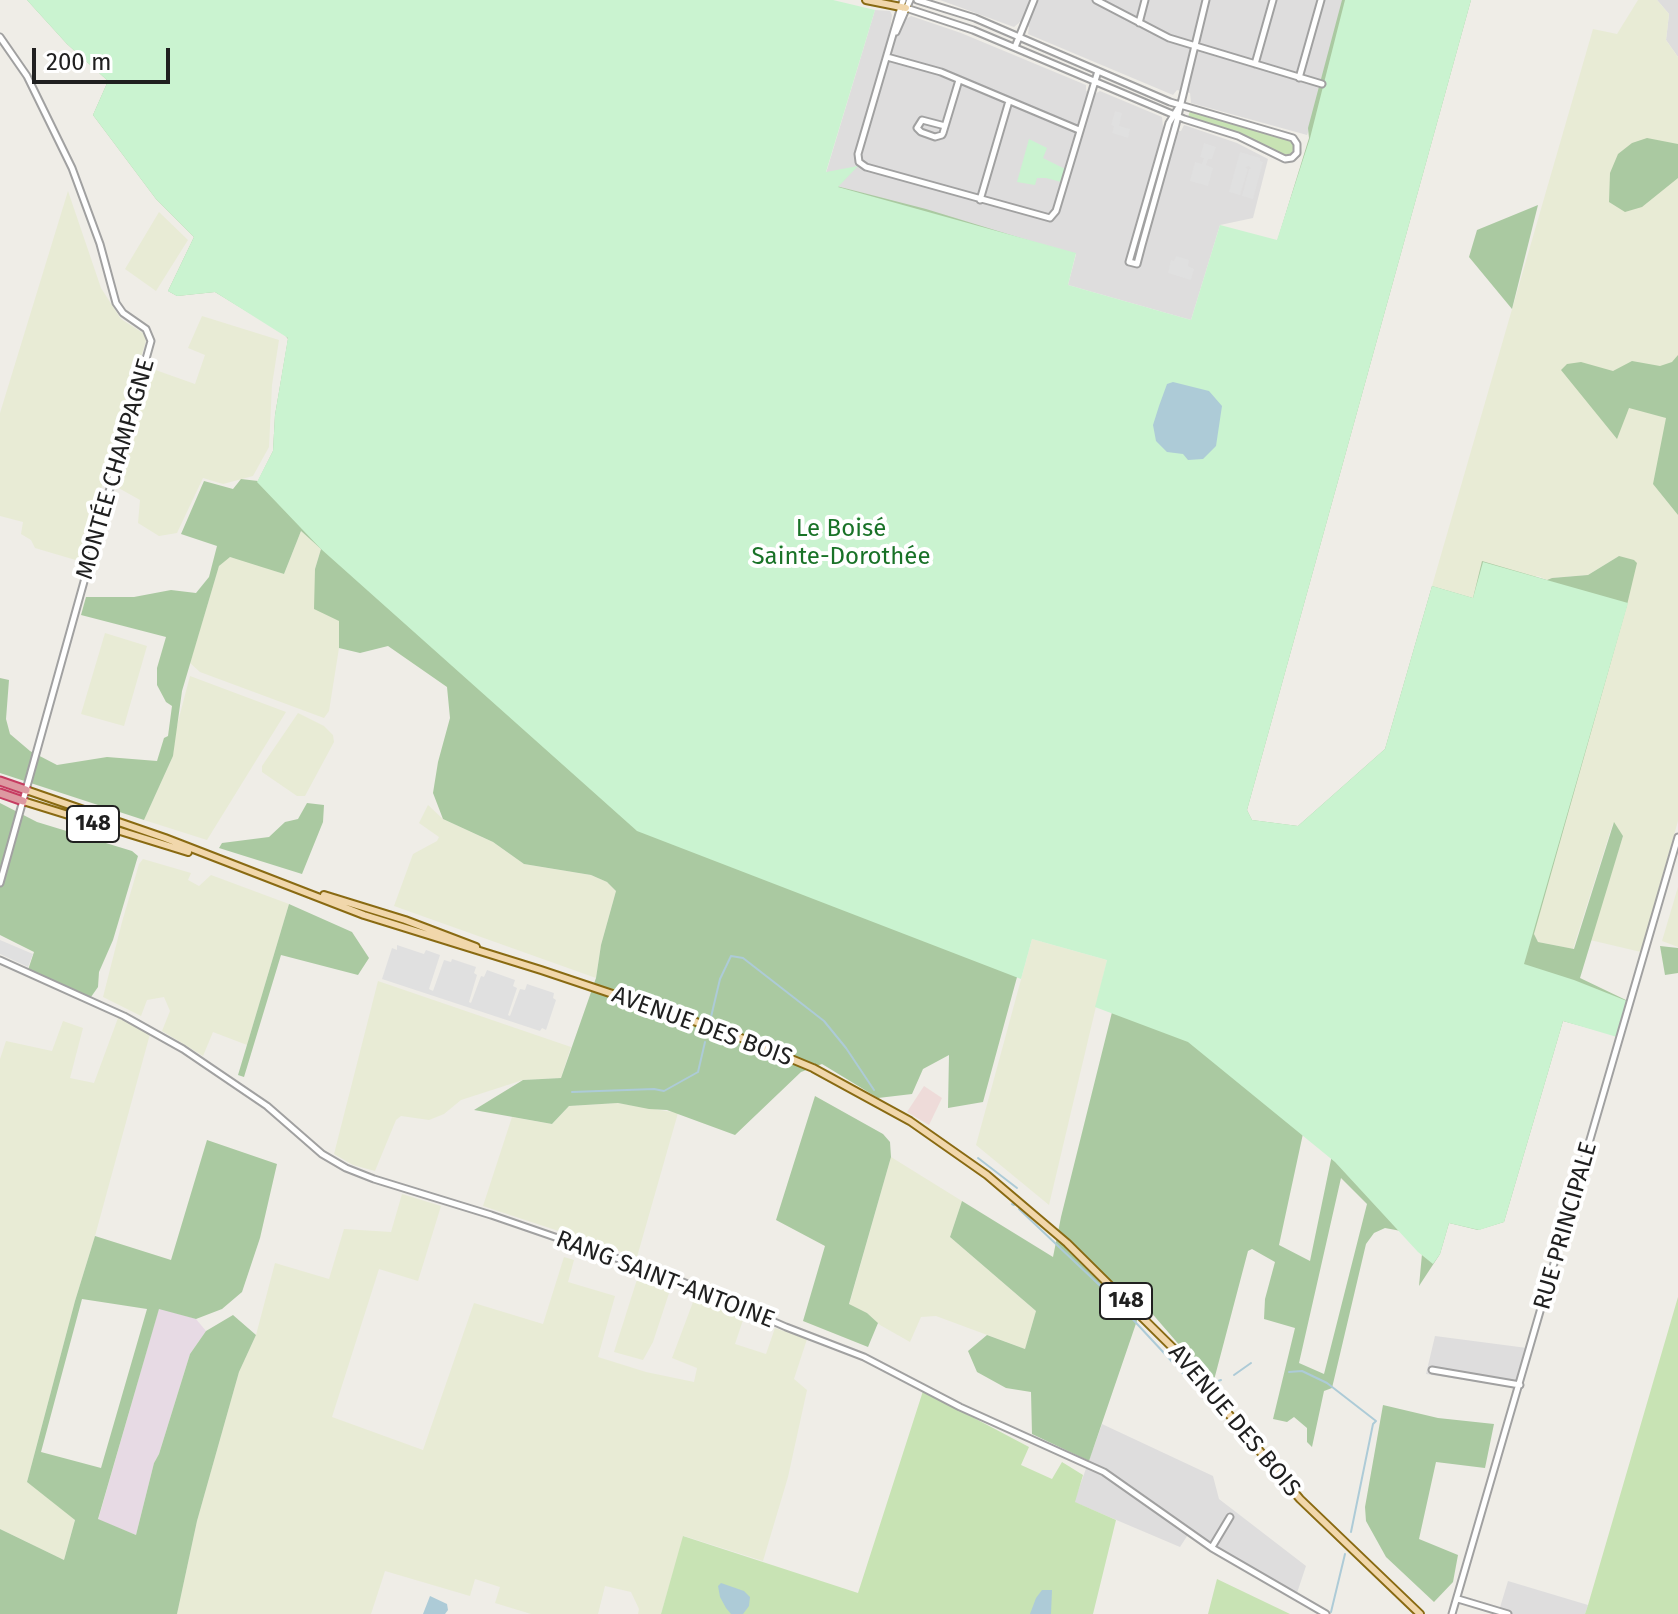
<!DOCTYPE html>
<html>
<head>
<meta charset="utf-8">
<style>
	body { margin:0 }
	#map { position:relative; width:1678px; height:1614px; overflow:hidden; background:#efede7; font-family:"Fira Sans",sans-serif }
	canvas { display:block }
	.scale { position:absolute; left:32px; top:48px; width:138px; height:36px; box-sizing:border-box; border:4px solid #202020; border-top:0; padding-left:10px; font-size:24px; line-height:28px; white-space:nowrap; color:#202020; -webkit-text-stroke:6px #fff; paint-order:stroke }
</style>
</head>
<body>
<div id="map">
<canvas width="1678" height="1614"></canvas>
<div class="scale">200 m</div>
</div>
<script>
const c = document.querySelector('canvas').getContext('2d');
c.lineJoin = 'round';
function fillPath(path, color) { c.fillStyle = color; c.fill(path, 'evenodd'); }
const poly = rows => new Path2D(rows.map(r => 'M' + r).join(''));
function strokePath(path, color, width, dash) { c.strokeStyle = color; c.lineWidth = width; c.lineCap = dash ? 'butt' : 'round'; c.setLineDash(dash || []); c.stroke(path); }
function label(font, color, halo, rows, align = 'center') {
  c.font = font + ' "Fira Sans",sans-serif'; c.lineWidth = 8; c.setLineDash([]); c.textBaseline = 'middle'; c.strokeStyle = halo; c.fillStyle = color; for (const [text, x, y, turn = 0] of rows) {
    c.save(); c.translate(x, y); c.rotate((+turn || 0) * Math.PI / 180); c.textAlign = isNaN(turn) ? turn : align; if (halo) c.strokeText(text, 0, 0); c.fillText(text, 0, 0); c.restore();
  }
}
fillPath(poly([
	[940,0,1345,0,1313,120,1307,135,1191,103,1190,93,1177,90,1173,95,1028,34,1029,27,1020,22,1014,27],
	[1657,0,1678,0,1678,57,1666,40,1669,14],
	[875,10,890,11,892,15,890,30,900,32,906,19,911,16,961,33,1086,85,1086,91,1095,94,1100,91,1162,117,1163,127,1181,131,1184,125,1237,143,1268,159,1253,218,1220,225,1191,320,1068,285,1076,254,837,186,826,173],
	[1435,1336,1527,1348,1515,1388,1426,1374],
	[1102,1424,1213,1476,1219,1499,1306,1566,1297,1593,1217,1548,1191,1530,1180,1547,1074,1502],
	[1508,1581,1588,1605,1585,1614,1498,1614]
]), '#dedddd');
fillPath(poly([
	[924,1086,942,1098,929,1125,907,1112]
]), '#eedbd9');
fillPath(poly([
	[159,1308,196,1319,206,1331,190,1354,159,1454,154,1463,136,1535,98,1520]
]), '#e7dae4');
fillPath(poly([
	[1638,0,1657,0,1669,14,1666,40,1678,57,1678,821,1641,952,1590,940,1623,836,1613,823,1573,949,1538,942,1534,934,1619,556,1588,575,1552,578,1547,580,1538,576,1473,598,1432,586,1593,29,1617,34],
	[68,191,101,288,121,319,143,333,146,341,79,561,35,548,31,540,21,534,23,522,0,516,0,413],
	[159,212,188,240,156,291,125,269],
	[202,316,279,340,272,385,269,447,253,476,223,484,203,478,177,533,159,536,138,523,140,500,115,486,147,367,195,384,205,355,188,348],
	[301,531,321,549,315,569,339,621,339,648,329,711,324,718,200,672,190,663,219,566,224,559,230,557,249,562,284,574],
	[105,633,147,646,124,726,81,714],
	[190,676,286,712,207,840,144,820,173,756,175,733],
	[298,713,324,726,333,735,334,742,305,796,297,796,262,772,262,766],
	[428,805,443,819,493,842,524,864,591,875,607,882,616,891,601,945,596,978,394,906,413,854,437,841,439,837,419,823],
	[143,859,191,873,188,880,199,886,211,875,289,904,247,1045,213,1032,203,1056,162,1031,170,1011,164,997,147,1000,141,1016,103,997,122,922,139,864],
	[1678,887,1678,947,1662,941],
	[1032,939,1107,960,1049,1205,976,1145],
	[378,981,571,1047,561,1078,523,1080,461,1100,444,1114,429,1120,401,1116,396,1120,375,1171,353,1165,334,1154],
	[118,1018,150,1034,95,1236,75,1301,27,1482,75,1519,64,1560,0,1529,0,1059,6,1041,52,1051,63,1021,83,1028,70,1078,94,1083],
	[618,1103,678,1113,637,1257,483,1206,512,1117,552,1124,569,1106],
	[891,1157,962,1201,950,1237,1036,1311,1025,1349,936,1316,921,1317,910,1342,880,1325,867,1313,849,1305],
	[402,1194,441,1206,418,1281,379,1269,332,1417,423,1450,474,1303,543,1324,564,1257,574,1260,568,1282,615,1296,598,1357,646,1372,694,1382,697,1368,672,1358,696,1294,724,1310,744,1317,735,1344,766,1354,775,1328,807,1339,794,1379,807,1390,788,1477,763,1561,684,1536,661,1614,638,1614,639,1609,631,1592,605,1586,598,1614,531,1614,495,1603,500,1587,475,1579,470,1596,385,1571,371,1614,177,1614,197,1521,239,1372,256,1335,275,1263,329,1279,344,1229,391,1232],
	[640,1270,673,1281,653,1342,643,1360,614,1352]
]), '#e8ebd5');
fillPath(poly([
	[1190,111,1289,140,1294,145,1294,149,1289,156,1283,156,1237,133,1188,117],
	[1678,1297,1678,1614,1585,1614,1588,1605],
	[923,1391,1029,1447,1021,1465,1052,1479,1062,1462,1083,1475,1075,1502,1116,1520,1093,1614,661,1614,683,1536,858,1593],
	[1217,1579,1290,1614,1208,1614]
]), '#c8e3b4');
fillPath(poly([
	[27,0,821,182,926,209,1073,254,1015,442,1235,378,1309,138,1308,128,1342,0,1471,0,1247,810,1252,820,1298,826,1385,749,1432,586,1473,598,1482,561,1547,580,1552,578,1588,575,1619,556,1634,560,1637,563,1627,605,1534,934,1538,942,1574,949,1614,822,1623,836,1580,978,1628,1001,1618,1036,1563,1021,1504,1222,1478,1230,1449,1223,1440,1254,1419,1286,1422,1254,1401,1231,1385,1228,1374,1233,1366,1244,1332,1388,1324,1391,1312,1447,1307,1442,1307,1428,1294,1417,1287,1422,1273,1419,1295,1328,1264,1319,1265,1299,1275,1262,1252,1249,1248,1251,1214,1380,1200,1369,1143,1303,1089,1461,1032,1434,1031,1392,1006,1388,977,1372,968,1351,987,1335,1025,1349,1036,1311,950,1237,962,1201,1053,1257,1061,1217,1126,956,1029,933,983,1102,948,1108,949,1055,923,1069,912,1094,878,1098,822,1064,801,1072,735,1135,667,1110,649,1109,618,1103,569,1106,552,1124,474,1110,523,1080,561,1078,596,978,601,945,616,891,607,882,591,875,524,864,493,842,443,819,433,793,438,762,450,718,447,687,388,646,360,653,339,648,339,621,314,609,315,569,321,549,301,531,284,574,230,557,219,566,182,691,173,756,144,820,0,773,0,678,9,680,6,719,10,734,30,751,57,765,107,757,157,761,164,738,168,736,172,706,166,702,157,685,157,668,166,637,81,615,86,597,134,597,171,590,196,593,209,577,217,546,181,534,204,481,233,489,241,479,258,481,273,451,275,415,288,339,271,318,251,314,215,292,177,296,168,291,194,237,156,199,93,115,108,81,67,44],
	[1304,1129,1333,1150,1310,1261,1279,1245],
	[1341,1178,1367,1204,1324,1374,1299,1363],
	[1647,138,1678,144,1678,178,1642,207,1625,212,1609,202,1610,173,1618,154,1632,143],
	[1538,205,1512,309,1469,257,1477,230],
	[1678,355,1678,515,1653,484,1666,418,1629,408,1617,439,1561,370,1567,364,1581,362,1613,371,1632,361,1660,366,1672,362],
	[0,803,37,822,132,851,138,856,113,940,99,972,98,987,91,997,28,970,34,952,0,935],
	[307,803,324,805,323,822,302,874,219,848,222,843,269,837,285,822,298,819],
	[289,904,352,932,369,958,358,975,281,955,244,1077,238,1075],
	[1660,946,1678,948,1678,973,1665,975],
	[815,1096,883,1134,890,1142,891,1157,849,1304,867,1313,878,1323,868,1347,803,1321,825,1246,776,1220],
	[207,1140,277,1164,260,1238,242,1292,222,1309,196,1319,159,1309,98,1519,136,1535,154,1463,159,1454,190,1354,206,1331,233,1315,256,1335,239,1372,197,1521,177,1614,0,1614,0,1529,64,1560,75,1520,27,1482,75,1301,95,1236,171,1260],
	[82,1299,147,1309,101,1468,41,1452],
	[1383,1405,1438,1418,1494,1424,1485,1468,1436,1462,1419,1539,1458,1555,1453,1582,1434,1602,1386,1557,1366,1521,1365,1507]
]), '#aac9a1');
fillPath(poly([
	[27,0,833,0,875,10,826,172,858,166,838,187,1076,253,1068,285,1191,320,1220,225,1277,240,1310,138,1345,0,1471,0,1247,810,1252,820,1298,826,1385,749,1432,586,1473,598,1483,562,1628,603,1524,964,1574,980,1627,1001,1617,1037,1563,1021,1504,1222,1479,1230,1449,1223,1440,1254,1433,1264,1418,1252,1335,1162,1188,1042,1095,1007,1107,960,1032,939,1021,979,637,831,321,549,257,482,273,451,275,415,288,338,215,292,177,296,168,291,194,237,156,199,93,115,108,81,67,44],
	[1029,139,1047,148,1043,158,1065,169,1061,182,1046,178,1037,178,1035,185,1017,182]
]), '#caf3d0');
fillPath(poly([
	[1115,111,1122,113,1119,126,1130,129,1128,138,1112,133,1114,126,1111,125],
	[1204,143,1216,147,1212,159,1208,159,1206,165,1213,168,1208,186,1190,181,1195,162,1202,164,1204,158,1200,157],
	[1240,152,1260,158,1260,161,1263,162,1253,199,1242,196,1249,169,1251,169,1249,166,1245,167,1248,169,1240,195,1229,192],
	[1176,256,1189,260,1188,266,1194,269,1191,280,1168,273,1171,260,1174,261],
	[0,940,33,954,28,967,0,954],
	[397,945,424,954,426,950,440,955,429,989,433,991,444,960,451,962,452,959,476,967,474,973,477,975,469,1002,471,1003,481,976,484,977,487,970,515,980,513,986,517,988,508,1015,510,1016,520,989,525,990,527,984,554,993,553,998,556,1000,546,1030,542,1028,540,1031,382,979,392,948,397,950]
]), '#e0e0e0');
fillPath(poly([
	[1173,382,1209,391,1222,406,1216,446,1203,459,1188,460,1183,454,1167,452,1156,441,1153,425,1159,406,1167,384],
	[721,1583,744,1591,750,1597,749,1606,743,1614,731,1614,726,1608,720,1597,718,1586],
	[1042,1590,1052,1590,1051,1614,1030,1614,1036,1598],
	[430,1596,447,1604,448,1610,445,1614,423,1614]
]), '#adcbd7');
strokePath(poly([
	[711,1017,720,979,731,956,743,958,824,1021,846,1048,874,1090],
	[572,1092,654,1089,664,1091,698,1072,705,1042],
	[978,1158,1017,1188],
	[1012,1204,1014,1205],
	[1019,1209,1113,1298,1203,1395],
	[1289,1372,1302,1371,1327,1383,1376,1421,1373,1424,1351,1532],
	[1234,1375,1251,1363],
	[1212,1383,1221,1380],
	[1331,1612,1345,1554]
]), '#adcbd7', 2);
const minor = poly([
	[903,0,858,154,859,162,866,167,1050,218,1056,211,1098,71],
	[1096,0,1169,38,1322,84],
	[906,8,973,30,1184,119,1238,136,1285,159,1292,158,1297,153,1297,144,1293,138,1170,102,975,18,917,0],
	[1139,23,1145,0],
	[896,32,910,0],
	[0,37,27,76,72,168,100,244,116,303,123,313,146,329,151,341,0,883],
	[1015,47,1034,0],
	[887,57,941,72,1079,130],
	[1255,64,1273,0],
	[1299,78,1321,0],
	[1180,105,1169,123,1129,262,1137,264,1142,245,1176,124,1206,0],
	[945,126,922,120,917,128,921,132,935,137,942,135,943,133,959,80],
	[980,200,1009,101],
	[0,960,124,1016,183,1049,267,1106,322,1154,346,1168,374,1179,491,1215,674,1278,786,1327,864,1357,960,1407,1104,1472,1212,1548,1326,1614],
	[1432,1370,1520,1385],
	[1212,1547,1230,1517],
	[1458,1599,1508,1614],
	[1452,1614,1678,837]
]);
const major = poly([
	[866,0,906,8],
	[26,790,165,838,364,915,541,970,729,1033,813,1068,910,1121,987,1175,1067,1243,1174,1349,1300,1499,1420,1614],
	[23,801,188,852],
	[324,895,405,920,476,947]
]);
const highway = poly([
	[0,781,26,790],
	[0,793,23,801]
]);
strokePath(minor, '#a1a1a1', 9);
strokePath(major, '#896a12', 10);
strokePath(highway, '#c63c61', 11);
strokePath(minor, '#fff', 5);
strokePath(major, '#f1d7ab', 6);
strokePath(highway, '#dd99a1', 7);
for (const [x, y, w] of [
	[93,824,52],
	[1126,1301,52]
]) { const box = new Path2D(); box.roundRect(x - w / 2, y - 18, w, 36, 6); c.fillStyle = '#fff'; c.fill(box); strokePath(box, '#202020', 2); }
label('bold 22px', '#202020', null, [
	["148",93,824],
	["148",1126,1301]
]);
label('24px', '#202020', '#fff', [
	["MONTÉE CHAMPAGNE",116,469,-74],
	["AVENUE DES BOIS",702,1027,20],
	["RUE PRINCIPALE",1566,1226,-74],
	["RANG SAINT-ANTOINE",665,1280,21],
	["AVENUE DES BOIS",1234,1421,50]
]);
label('24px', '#197227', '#fff', [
	["Le Boisé",841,529],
	["Sainte-Dorothée",841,557]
]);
</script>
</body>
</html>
